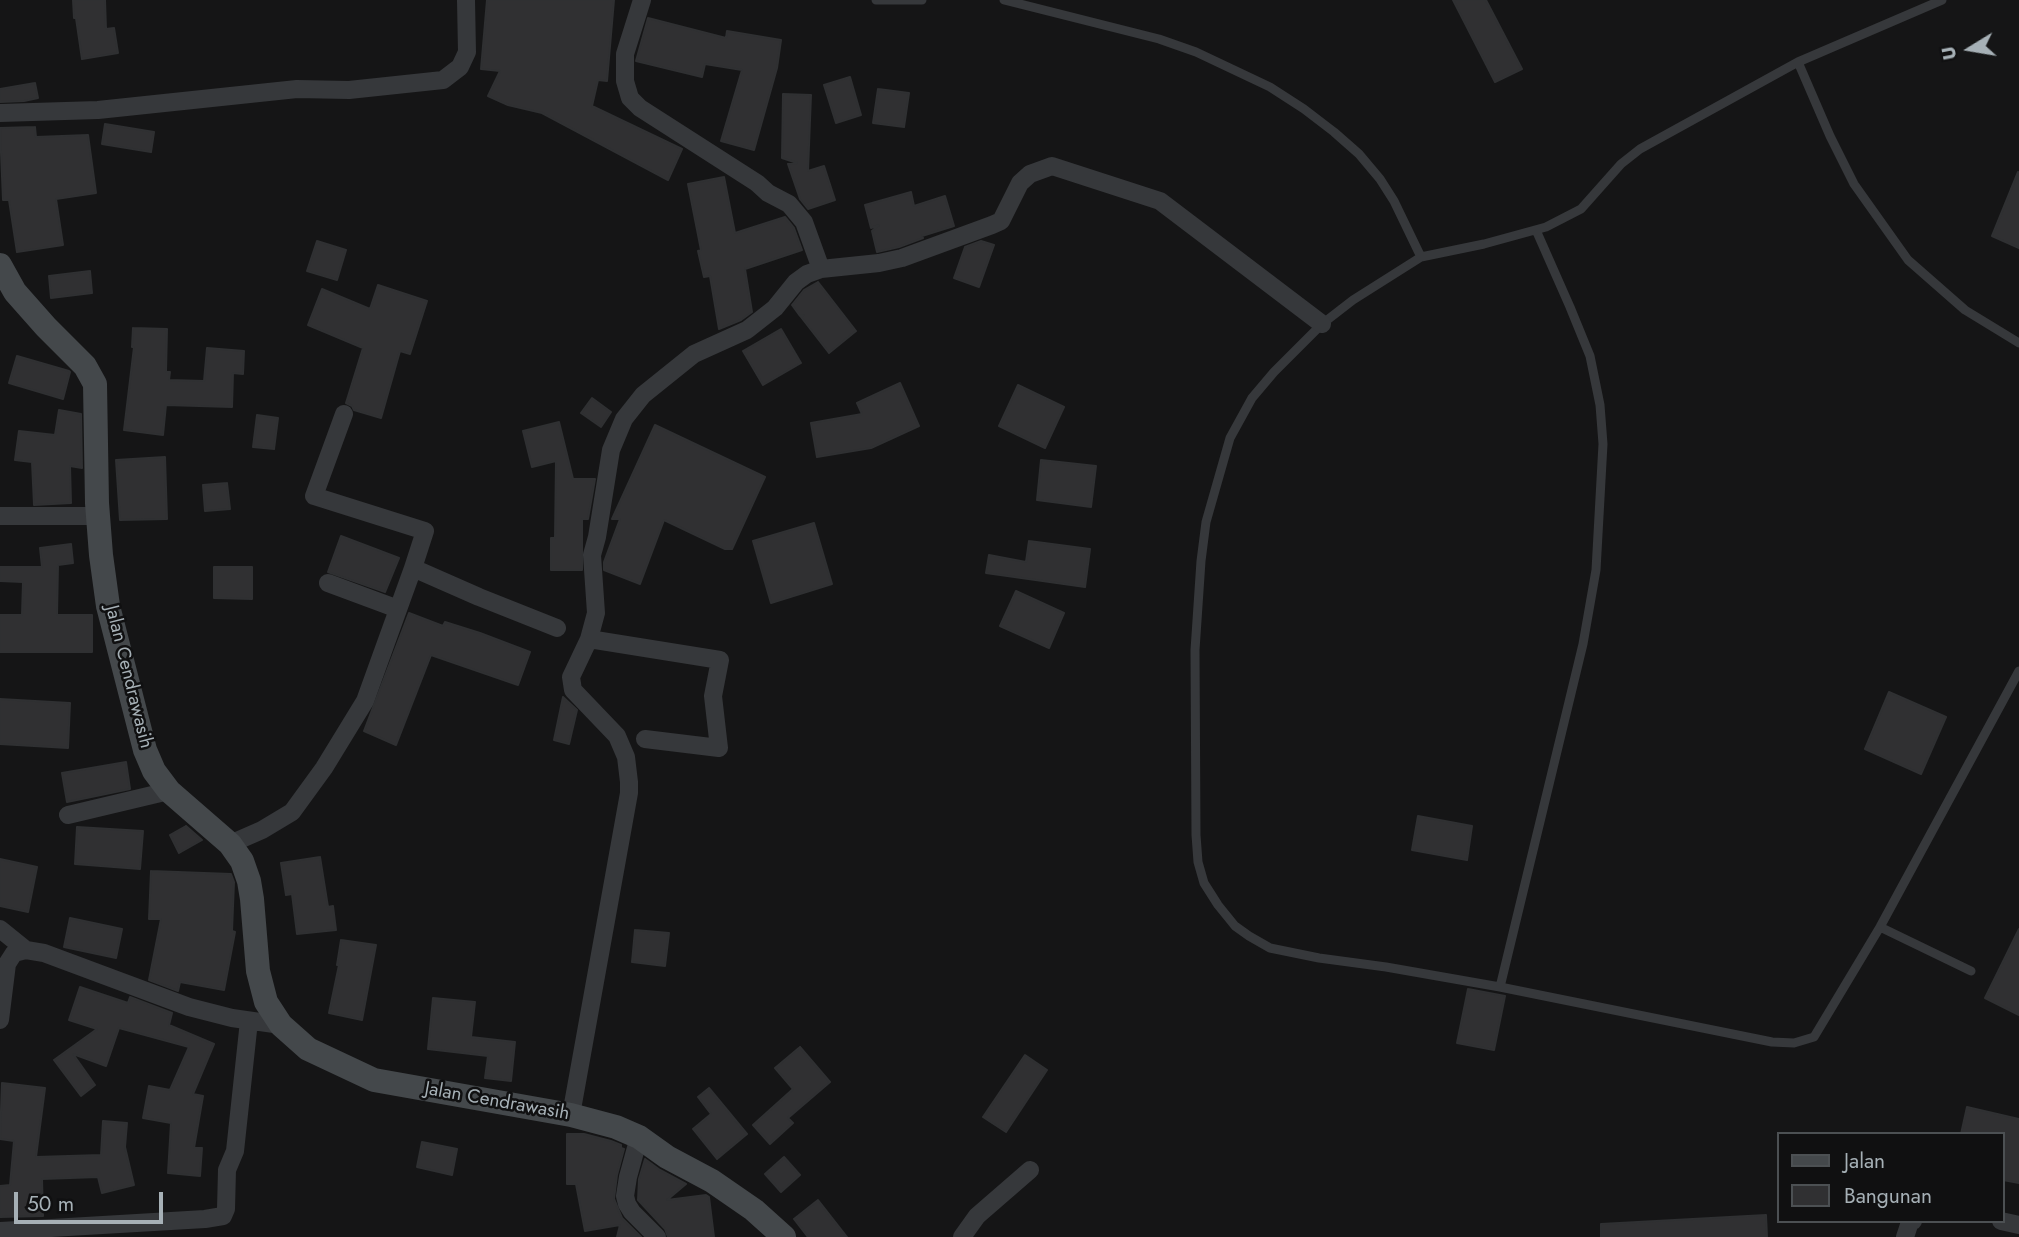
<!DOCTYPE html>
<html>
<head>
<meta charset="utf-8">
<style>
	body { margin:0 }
	#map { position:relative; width:2019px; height:1237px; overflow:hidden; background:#151516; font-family:Jost,sans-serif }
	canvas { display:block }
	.legend { position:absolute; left:1777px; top:1132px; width:228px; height:91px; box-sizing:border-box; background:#101011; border:2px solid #4c5053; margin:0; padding:9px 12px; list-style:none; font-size:21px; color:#a6b0b6 }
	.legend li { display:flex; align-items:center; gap:14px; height:35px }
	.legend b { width:35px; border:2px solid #4c5053 }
	.north { position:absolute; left:1935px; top:14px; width:70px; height:70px; -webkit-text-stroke:5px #101011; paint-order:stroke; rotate:259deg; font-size:19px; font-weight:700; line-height:28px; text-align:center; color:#a6b0b6 }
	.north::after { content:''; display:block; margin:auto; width:24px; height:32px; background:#a6b0b6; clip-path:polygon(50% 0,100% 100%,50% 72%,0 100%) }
	.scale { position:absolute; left:14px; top:1192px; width:149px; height:32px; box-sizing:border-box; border:4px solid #a6b0b6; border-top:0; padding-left:9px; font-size:21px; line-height:24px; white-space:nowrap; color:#a6b0b6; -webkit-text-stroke:5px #101011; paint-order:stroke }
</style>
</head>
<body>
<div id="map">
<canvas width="2019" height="1237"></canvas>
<ul class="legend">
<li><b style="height:9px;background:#44484b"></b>Jalan</li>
<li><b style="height:19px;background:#303032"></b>Bangunan</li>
</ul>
<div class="north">U</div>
<div class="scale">50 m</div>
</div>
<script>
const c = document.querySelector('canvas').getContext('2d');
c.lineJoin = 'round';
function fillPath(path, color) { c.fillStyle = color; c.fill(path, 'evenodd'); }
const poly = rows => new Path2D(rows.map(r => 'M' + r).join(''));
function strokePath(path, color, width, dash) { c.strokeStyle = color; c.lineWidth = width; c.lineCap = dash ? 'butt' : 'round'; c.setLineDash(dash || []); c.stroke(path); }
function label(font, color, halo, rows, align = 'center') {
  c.font = font + ' Jost,sans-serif'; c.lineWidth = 5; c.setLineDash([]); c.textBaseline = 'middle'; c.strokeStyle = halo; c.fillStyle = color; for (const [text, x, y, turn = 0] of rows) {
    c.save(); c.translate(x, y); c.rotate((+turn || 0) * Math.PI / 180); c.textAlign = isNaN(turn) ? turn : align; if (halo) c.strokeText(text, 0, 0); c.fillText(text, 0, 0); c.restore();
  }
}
const building = poly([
	[73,0,105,0,106,29,114,28,118,53,82,59,76,18,74,18,73,0],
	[487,0,614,0,607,81,598,80,592,106,682,149,668,180,542,113,508,105,488,96,500,71,481,69,487,0],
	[1453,0,1486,0,1522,69,1495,82,1453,0],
	[648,18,726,38,727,31,781,40,777,68,754,150,721,141,742,70,705,64,702,77,636,61,648,18],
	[850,77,861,115,836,123,824,85,850,77],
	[35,83,38,98,24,101,0,102,0,89,35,83],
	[878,89,909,93,904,127,873,123,878,89],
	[783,94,811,95,808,171,824,166,835,200,808,209,800,199,788,164,797,163,782,158,783,94],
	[105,124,154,132,151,152,102,144,105,124],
	[35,127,36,137,88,135,96,193,56,199,63,245,17,252,9,200,3,200,0,128,35,127],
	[2018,172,2019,173,2019,248,1992,236,2018,172],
	[724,177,735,233,785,217,794,228,802,250,745,269,752,312,741,320,719,329,710,276,704,277,698,251,701,250,688,184,724,177],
	[911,192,914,206,945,196,954,226,922,236,923,238,899,247,877,252,872,231,879,225,871,228,865,205,911,192],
	[317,241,346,250,337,280,307,271,317,241],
	[981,241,994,245,979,287,954,278,965,247,981,241],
	[90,271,92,293,51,298,49,276,90,271],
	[818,282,856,331,829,353,801,317,804,315,800,316,792,305,804,290,818,282],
	[378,285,427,301,410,354,400,351,381,418,354,410,352,406,346,403,363,348,308,325,322,289,370,309,378,285],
	[133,328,167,329,166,372,170,372,169,380,204,381,207,348,244,351,243,374,233,373,232,407,166,405,163,435,124,430,134,347,132,347,133,328],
	[781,329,801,363,763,385,743,351,781,329],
	[17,356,69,371,70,372,63,399,9,383,17,356],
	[900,383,919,426,871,448,817,457,811,423,862,414,857,403,900,383],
	[1018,385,1064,407,1045,448,999,426,1018,385],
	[592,398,611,412,601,427,581,413,592,398],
	[59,410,81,414,82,468,70,466,71,503,34,505,32,462,15,460,19,431,55,435,59,410],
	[257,415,278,418,274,449,253,447,257,415],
	[559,422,573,479,595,479,588,519,582,519,582,570,551,570,551,538,555,538,556,461,532,467,523,431,559,422],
	[655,425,765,477,732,549,725,549,664,520,640,584,604,570,604,562,620,519,612,519,655,425],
	[165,457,167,519,120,520,116,460,165,457],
	[1041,460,1096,466,1091,507,1037,500,1041,460],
	[227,483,230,509,205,511,203,485,227,483],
	[814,523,832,584,771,603,753,541,814,523],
	[341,536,399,558,385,592,328,572,341,536],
	[1029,541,1090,549,1085,587,986,573,989,555,1026,562,1029,541],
	[71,544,73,563,58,565,57,615,92,615,92,652,0,652,0,615,22,615,23,582,0,581,0,567,42,567,40,548,71,544],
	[214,567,252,567,252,599,214,598,214,567],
	[1016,591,1064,613,1049,648,1000,626,1016,591],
	[409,613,443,626,445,622,480,633,530,652,518,685,431,655,396,745,364,731,409,613],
	[1889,692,1946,717,1921,774,1865,749,1889,692],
	[563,697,577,710,569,744,554,740,563,697],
	[0,699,70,703,68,748,0,744,0,699],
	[126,762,130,789,67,802,62,773,126,762],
	[1418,816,1472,826,1467,860,1412,850,1418,816],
	[186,826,202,840,179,853,170,835,186,826],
	[77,827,143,831,140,869,75,864,77,827],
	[320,857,328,907,333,906,336,930,297,934,292,894,286,895,281,863,320,857],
	[0,859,37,867,28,912,0,906,0,859],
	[151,871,231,874,234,882,232,931,235,932,224,990,180,982,178,991,149,980,161,919,149,919,151,871],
	[70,918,122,929,116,958,64,947,70,918],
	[2019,929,2019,1015,1985,998,2019,929],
	[635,930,669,933,665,966,632,962,635,930],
	[341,940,376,945,362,1020,329,1013,339,965,337,965,341,940],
	[80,987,128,1003,130,997,172,1013,169,1025,214,1044,193,1094,203,1096,194,1148,202,1148,200,1176,168,1173,171,1123,143,1118,149,1086,170,1090,189,1047,119,1028,106,1066,73,1054,95,1085,81,1096,54,1060,97,1029,69,1020,80,987],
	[1468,989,1505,996,1494,1050,1457,1043,1468,989],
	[433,998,475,1002,471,1037,515,1042,511,1081,485,1078,488,1056,428,1049,433,998],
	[800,1047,830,1082,788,1118,793,1123,770,1144,753,1125,793,1089,775,1068,800,1047],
	[1025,1055,1047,1070,1006,1132,983,1117,1025,1055],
	[2,1083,45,1088,36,1157,101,1155,103,1121,127,1123,125,1147,134,1185,102,1193,98,1177,42,1179,43,1216,0,1217,0,1186,10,1185,14,1141,0,1139,2,1083],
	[709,1088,747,1134,717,1159,693,1129,711,1114,698,1097,709,1088],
	[1967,1107,2019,1119,2019,1183,2003,1180,2003,1134,1961,1134,1967,1107],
	[567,1134,584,1134,611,1141,621,1145,621,1148,624,1149,617,1175,614,1199,622,1218,641,1237,617,1237,620,1225,585,1231,576,1184,567,1184,567,1134],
	[422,1142,457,1149,452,1175,417,1167,422,1142],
	[784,1157,800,1175,781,1192,765,1174,784,1157],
	[645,1159,660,1170,686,1184,667,1200,706,1195,709,1197,714,1237,668,1237,665,1229,638,1200,639,1179,645,1159],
	[818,1200,847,1237,808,1237,794,1219,818,1200],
	[1766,1215,1767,1237,1601,1237,1601,1224,1766,1215]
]);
fillPath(building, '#303032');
strokePath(building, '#2f3032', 2);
strokePath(poly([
	[876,0,922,0],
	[1004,0,1159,39,1196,52,1270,87,1304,109,1334,132,1359,154,1380,179,1394,201,1421,257],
	[1942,0,1798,62,1640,149,1621,164,1581,209,1546,227,1484,244,1421,257,1353,300,1322,324,1274,372,1252,398,1230,438,1206,522,1201,561,1195,650,1196,835,1198,862,1204,883,1218,905,1235,926,1249,936,1270,948,1319,958,1386,967,1500,987,1772,1042,1794,1043,1814,1037,1880,927,2019,671],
	[1798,62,1830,136,1854,184,1908,260,1965,310,2019,343],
	[1880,927,1971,971],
	[1500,987,1583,644,1596,570,1603,444,1600,405,1590,356,1570,307,1536,230]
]), '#36383b', 9);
strokePath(poly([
	[642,0,625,54,625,81,630,98,640,108,757,183,768,193,789,204,804,222,821,269],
	[0,113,98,110,297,89,349,90,443,80,460,67,467,52,466,0],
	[344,414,314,496,425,531,413,568],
	[0,516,99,516],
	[328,583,398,609],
	[589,639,720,660,713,696,719,748,645,739],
	[68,815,169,791],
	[230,844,262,830,292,812,324,768,365,701,413,568,479,597,557,628],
	[0,929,26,950],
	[0,1020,7,964,14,953,26,950,44,953,189,1007,232,1018,281,1025],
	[571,1115,629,793,629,782,626,757,617,736,573,690,571,677,589,639,596,613,592,555,597,537,611,450,624,419,643,395,694,354,747,330,775,308,796,282,807,274,821,269,879,263,902,258,992,225,1001,221,1020,183,1030,174,1052,166,1160,201,1322,324],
	[639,1137,628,1177,625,1196,627,1204,632,1212,657,1237],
	[2001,1221,2019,1225],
	[0,1231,205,1219,223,1216,226,1209,227,1170,235,1151,249,1021],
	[962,1237,977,1216,1030,1170],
	[1905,1237,1910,1222,1913,1221]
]), '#36383b', 18);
strokePath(poly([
	[0,265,15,292,46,327,85,366,95,384,97,503,101,555,108,606,145,750,154,771,169,791,230,844,242,861,249,881,252,899,258,971,266,1002,281,1025,308,1049,374,1080,571,1115,616,1127,639,1137,667,1157,712,1181,754,1210,784,1237]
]), '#44484b', 24);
label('19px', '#a6b0b6', '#101011', [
	["Jalan Cendrawasih",128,677,76],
	["Jalan Cendrawasih",497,1102,10]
]);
</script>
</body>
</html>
